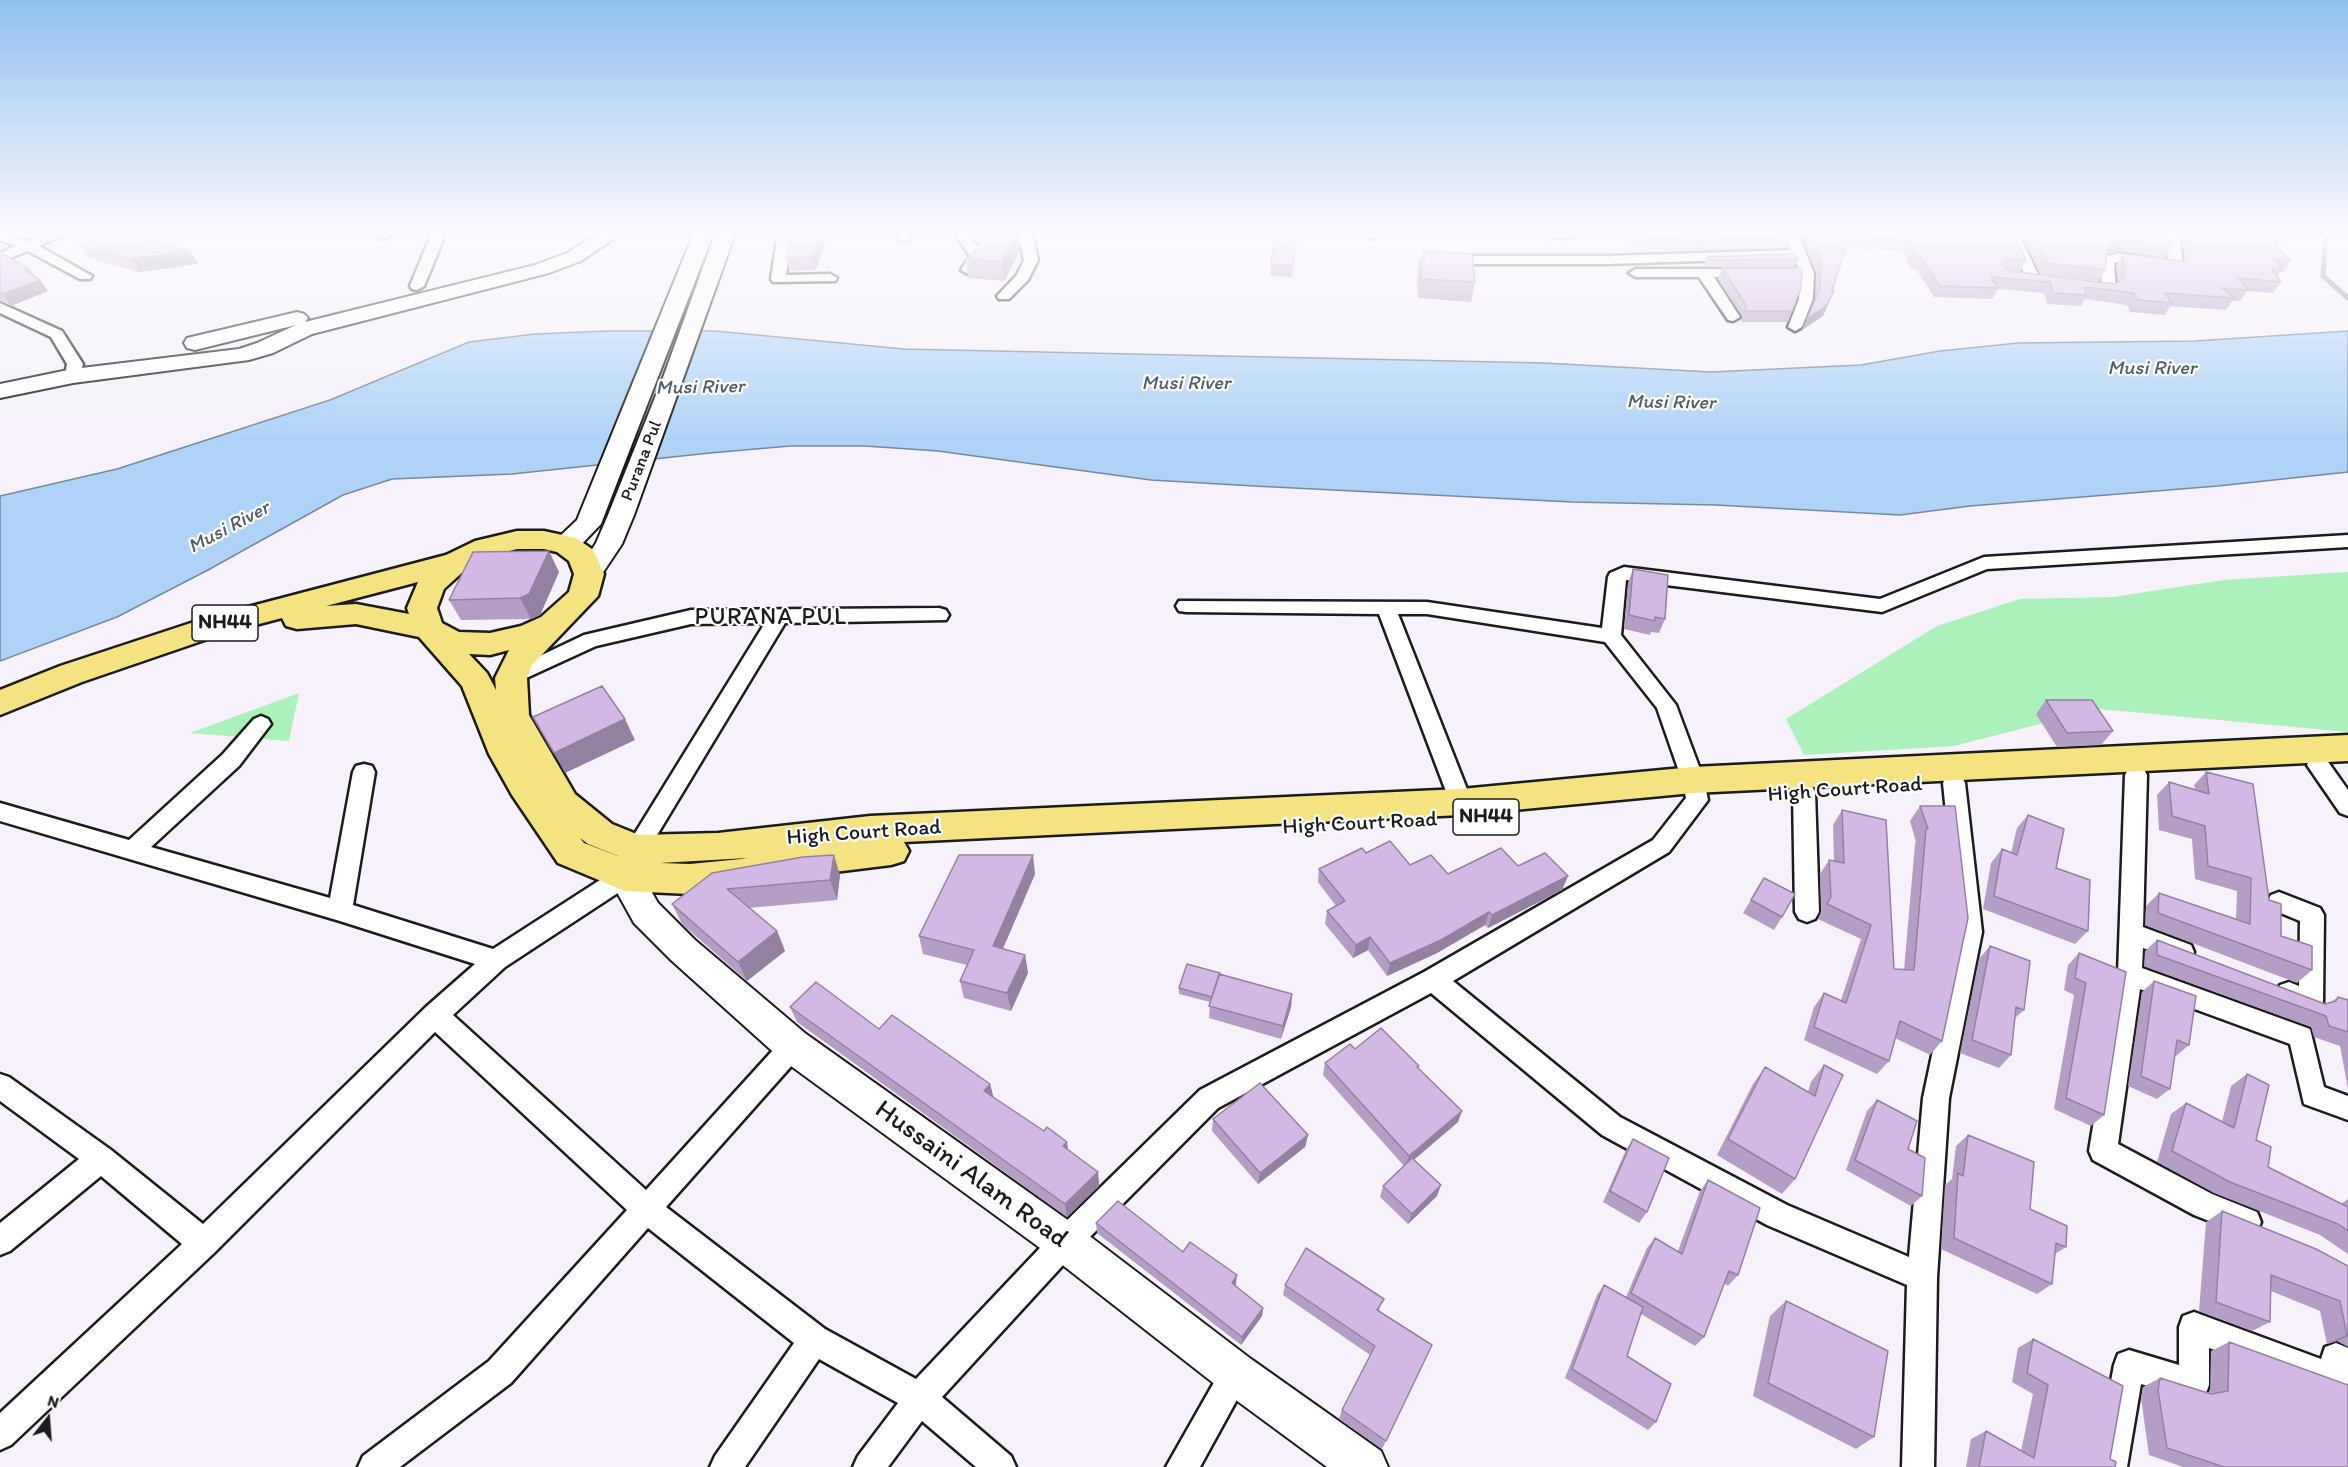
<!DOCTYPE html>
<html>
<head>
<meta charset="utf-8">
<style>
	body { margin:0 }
	#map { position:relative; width:2348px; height:1467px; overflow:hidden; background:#f6f1fa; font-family:Itim,sans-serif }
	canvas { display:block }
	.north { position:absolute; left:18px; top:1389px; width:60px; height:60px; -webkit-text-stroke:4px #fff; paint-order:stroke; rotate:17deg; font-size:16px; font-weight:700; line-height:24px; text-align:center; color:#1c1c1c }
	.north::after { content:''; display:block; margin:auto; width:21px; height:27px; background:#1c1c1c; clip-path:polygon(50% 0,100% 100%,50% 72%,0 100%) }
</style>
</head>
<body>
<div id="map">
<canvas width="2348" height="1467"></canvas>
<div class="north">N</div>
</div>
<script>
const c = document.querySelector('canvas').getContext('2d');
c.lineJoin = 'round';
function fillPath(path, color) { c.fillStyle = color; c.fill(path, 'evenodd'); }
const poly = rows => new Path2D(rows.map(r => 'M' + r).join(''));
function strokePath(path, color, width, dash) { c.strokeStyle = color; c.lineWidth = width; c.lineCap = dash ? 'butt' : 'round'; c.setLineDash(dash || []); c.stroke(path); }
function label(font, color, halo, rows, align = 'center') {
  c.font = font + ' Itim,sans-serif'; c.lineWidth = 4.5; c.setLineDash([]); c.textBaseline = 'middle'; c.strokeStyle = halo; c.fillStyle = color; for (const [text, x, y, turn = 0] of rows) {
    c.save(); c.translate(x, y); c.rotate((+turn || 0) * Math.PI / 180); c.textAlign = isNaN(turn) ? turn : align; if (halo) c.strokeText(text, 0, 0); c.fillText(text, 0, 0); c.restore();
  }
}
fillPath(poly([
	[2348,572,2348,732,2099,709,1954,746,1804,755,1786,719,1937,626,2020,599,2113,597,2223,580],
	[299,693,289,741,190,733]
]), '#acf1bb');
const water = poly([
	[606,331,715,331,904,349,1544,363,1711,372,1861,365,1940,351,2018,343,2195,341,2348,331,2348,472,2218,486,1970,506,1900,515,1716,505,1572,502,1254,486,1151,480,938,451,865,446,790,446,710,453,512,474,392,479,343,495,208,570,117,617,0,661,0,496,117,469,330,400,469,342,535,334,606,331]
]);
fillPath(water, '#afd3f7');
strokePath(water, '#748a9f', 1.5);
strokePath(poly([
	[2326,233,2323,276,2348,298]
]), '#748a9f', 5);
const street = poly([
	[0,233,8,233,28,241,47,233,66,233,39,246,92,276,90,279,80,279,28,251,0,262,0,253,16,246,0,240,0,233],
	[378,233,394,233,384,239,379,238,378,233],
	[432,233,446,233,424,286,417,290,412,289,410,286,432,233],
	[778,233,792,233,786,275,830,274,837,278,835,281,773,282,771,279,778,233],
	[898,233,912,233,909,240,904,241,899,240,898,233],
	[954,233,968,233,984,256,973,273,968,274,961,270,970,256,954,233],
	[1018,233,1032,233,1038,260,1028,280,1009,299,999,299,997,296,1017,275,1024,260,1018,233],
	[1363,233,1377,233,1378,235,1371,239,1363,233],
	[1583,233,1576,237,1553,238,1546,234,1583,233],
	[1784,233,1798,233,1814,273,1813,299,1802,327,1795,331,1788,327,1799,299,1800,277,1714,277,1740,317,1733,321,1728,320,1699,277,1636,277,1629,273,1636,269,1798,269,1795,258,1606,264,1461,264,1454,260,1461,256,1606,256,1791,250,1784,233],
	[2004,233,2018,233,2041,280,2039,283,2029,283,2004,233],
	[2162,233,2176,233,2180,239,2183,266,2181,269,2120,261,2114,263,2116,289,2114,292,2088,291,2081,287,2088,283,2101,284,2102,257,2120,253,2168,261,2166,239,2162,233],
	[0,303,62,331,83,364,79,379,67,379,65,376,67,364,51,337,0,313,0,303],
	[2348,535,2348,547,1987,569,1882,612,1626,580,1621,635,1676,705,1704,780,1708,800,1669,852,1453,981,1620,1117,1787,1205,1909,1257,1923,1098,1958,932,1943,783,1946,777,1954,775,1962,777,1965,783,1982,932,1949,1098,1937,1277,1934,1467,1902,1467,1907,1285,1767,1225,1602,1135,1431,993,1218,1108,1075,1252,942,1397,1011,1456,1016,1467,976,1467,922,1421,888,1467,853,1467,858,1456,898,1403,819,1359,745,1467,710,1467,715,1456,794,1343,648,1228,511,1383,400,1467,358,1467,363,1456,489,1361,627,1210,435,1032,214,1253,11,1445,0,1450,0,1413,182,1244,101,1176,10,1251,0,1255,0,1223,79,1159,0,1101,0,1074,9,1077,111,1150,203,1224,426,1007,475,964,340,921,0,821,0,803,129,840,223,754,254,719,261,716,268,719,271,724,239,766,151,847,330,898,353,772,356,766,364,764,372,766,375,772,353,905,493,949,617,869,625,867,633,869,637,876,633,883,505,967,453,1015,646,1190,784,1038,793,1034,802,1038,806,1046,802,1054,666,1207,825,1329,916,1379,1055,1232,1200,1090,1424,972,1653,840,1686,798,1682,780,1657,708,1605,642,1427,614,1398,614,1472,802,1469,808,1461,811,1453,808,1450,802,1379,614,1186,612,1179,611,1176,606,1179,601,1427,602,1602,628,1608,577,1610,573,1624,567,1880,599,1984,557,2348,535],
	[939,608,946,610,949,615,946,620,785,623,645,855,637,858,629,855,626,849,629,843,765,623,691,624,596,646,511,685,504,683,501,678,504,673,584,635,691,610,939,608],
	[2318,757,2326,759,2348,790,2348,816,2340,813,2307,765,2310,759,2318,757],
	[2136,767,2144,769,2147,775,2143,927,2191,945,2194,952,2191,959,2182,962,2143,948,2142,968,2310,1029,2324,1087,2348,1096,2348,1120,2304,1104,2290,1044,2140,989,2118,1144,2212,1194,2257,1212,2261,1222,2257,1232,2247,1236,2194,1215,2093,1160,2089,1151,2118,974,2125,775,2128,769,2136,767],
	[1804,784,1812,786,1815,792,1819,912,1815,919,1807,922,1799,919,1795,912,1793,792,1796,786,1804,784],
	[2279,892,2320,908,2324,915,2323,1002,2320,1010,2311,1013,2280,1001,2277,993,2280,985,2289,982,2299,986,2300,921,2271,909,2267,902,2271,895,2279,892],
	[2194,1312,2321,1359,2325,1347,2336,1343,2348,1348,2348,1393,2339,1396,2209,1348,2209,1385,2205,1396,2194,1400,2141,1384,2127,1467,2095,1467,2114,1365,2118,1354,2129,1350,2179,1365,2179,1327,2183,1316,2194,1312],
	[1236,1359,1247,1363,1251,1374,1200,1467,1166,1467,1225,1363,1236,1359]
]);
const secondary = poly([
	[598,233,622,233,581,261,549,273,312,334,273,353,249,360,73,383,0,398,0,384,73,369,239,349,257,343,296,325,195,350,187,348,184,343,187,338,297,312,304,314,308,318,305,322,535,265,567,253,598,233],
	[690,233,710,233,711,240,601,524,575,551,566,553,557,551,553,545,557,539,577,520,691,240,690,233],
	[712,233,732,233,734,237,634,515,622,544,598,580,589,583,580,580,576,574,596,543,608,515,664,375,714,237,712,233],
	[635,841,647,845,651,854,642,875,658,903,695,940,806,1034,1079,1228,1251,1359,1381,1451,1388,1467,1327,1467,1221,1389,1051,1256,780,1058,671,960,634,923,608,876,623,845,635,841]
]);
const highway = poly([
	[517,531,544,531,576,538,592,549,596,556,604,574,598,596,532,665,527,678,529,715,575,794,612,824,639,835,718,833,870,816,1461,789,1693,767,2348,735,2348,761,1693,793,1461,815,904,842,909,851,904,861,891,865,810,875,741,889,690,894,625,891,558,863,512,795,489,754,462,686,419,637,356,624,297,629,286,626,282,618,225,633,82,682,0,715,0,690,60,666,206,618,446,555,475,541,517,531],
	[517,549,544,549,557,552,569,561,574,574,569,592,541,617,521,626,490,633,459,632,442,623,437,608,444,589,466,569,495,555,517,549],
	[418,582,407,608,409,614,356,604,326,606,418,582],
	[509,650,495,678,496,690,487,673,469,654,490,655,509,650],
	[580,838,588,844,631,861,584,843,580,838],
	[747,858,741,859,690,864,660,863,747,858]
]);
strokePath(street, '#1c1c1c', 5);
strokePath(secondary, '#1c1c1c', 4);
strokePath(highway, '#1c1c1c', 5);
fillPath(street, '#fff');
fillPath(secondary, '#fff');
fillPath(highway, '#f5e382');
fillPath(poly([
	[981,233,1020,250,1004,281,968,278,965,259,972,255,982,240],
	[1244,233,1264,233,1262,236],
	[1296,233,1292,277,1270,276,1271,265],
	[1628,233,1791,233,1792,237,1788,248,1692,251,1635,248],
	[1800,233,2013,233,2026,260,2020,272,2014,271,2115,284,2118,282,2116,266,2123,254,2183,261,2185,260,2182,238,2180,233,2290,233,2283,243,2273,242,2291,261,2283,272,2280,272,2277,277,2281,282,2273,293,2247,291,2240,301,2232,301,2226,310,2170,306,2165,315,2130,312,2127,305,2085,299,2081,306,2047,304,2044,293,1998,289,1992,299,1934,297,1916,269,1910,269,1903,251,1846,247,1823,316,1802,330,1815,300,1816,273],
	[2021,233,2170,233,2172,247,2165,258,2120,251,2107,254,2105,270,2099,281,2040,274],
	[80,245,198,264,139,272,89,258],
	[825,246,815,270,789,271,786,258],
	[1424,251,1475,282,1471,302,1418,298,1417,278,1420,258,1423,258],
	[0,252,29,269,35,276,40,280,48,291,11,306,0,301],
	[1707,257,1798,260,1795,267,1708,267,1705,263],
	[1722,268,1801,288,1788,322,1741,322,1742,316,1718,279],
	[1633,569,1665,619,1659,633,1651,632,1650,635,1624,629,1628,583],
	[559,572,540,615,531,619,461,620,449,600],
	[2046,700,2113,731,2101,745,2057,747,2036,714],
	[2206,772,2269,900,2281,936,2312,970,2297,983,2145,925,2146,906,2159,893,2236,919,2237,891,2195,879,2192,839,2159,830,2157,795,2169,782,2195,789,2194,785],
	[1920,806,1955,806,1942,1041,1930,1055,1895,1038,1889,1061,1877,1074,1804,1040,1814,1007,1824,993,1841,1000,1861,939,1818,919,1821,912,1820,874,1829,860,1834,861,1833,825,1842,810,1894,969,1904,970,1915,844,1916,842,1910,821],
	[2028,815,2088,931,2075,944,1983,909,1991,863,2002,849,2011,853,2017,828],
	[1366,853,1448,874,1518,866,1568,876,1562,890,1488,928,1485,925,1437,953,1387,976,1368,950,1353,958,1325,924,1327,911,1336,906,1318,882,1319,869],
	[712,873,840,875,837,900,749,908,777,931,785,951,747,981,682,924,672,904],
	[1035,874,1003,949,1025,955,1028,973,1011,1011,964,998,960,981,967,965,923,954,919,936],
	[1764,878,1782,917,1774,930,1743,913],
	[2157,940,2325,1004,2331,1002,2338,997,2348,1000,2348,1089,2340,1046,2314,1037,2311,1027,2144,966,2145,951],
	[1990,946,2024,1010,2014,1019,2011,1055,1999,1068,1960,1053,1979,959],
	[2079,953,2126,972,2104,1115,2091,1126,2054,1109,2074,995,2064,990,2068,965],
	[1220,974,1292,994,1291,1007,1281,1039,1209,1018,1210,1002,1179,994,1179,988],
	[2154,981,2189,1045,2176,1056,2174,1055,2170,1089,2157,1099,2128,1086,2142,992],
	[790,1007,879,1029,990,1084,993,1097,1098,1172,1099,1186,1067,1217,797,1022],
	[1355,1049,1419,1066,1418,1068,1458,1122,1414,1160,1437,1196,1408,1224,1380,1197,1383,1186,1404,1166,1323,1075,1325,1063],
	[1824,1065,1795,1179,1782,1194,1717,1155,1753,1084,1765,1067,1808,1092,1811,1082],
	[2247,1074,2256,1140,2268,1167,2341,1204,2348,1199,2348,1254,2320,1235,2214,1193,2157,1162,2171,1114,2186,1103,2222,1122,2231,1086],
	[1877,1100,1908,1149,1922,1196,1911,1206,1846,1170,1867,1111],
	[1213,1119,1308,1135,1305,1147,1258,1184,1212,1131],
	[1968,1135,2030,1209,2066,1247,2055,1254,2052,1284,2037,1294,1941,1249,1945,1185,1952,1179,1956,1146],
	[1633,1139,1647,1212,1639,1223,1603,1202,1626,1150],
	[1708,1180,1738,1275,1728,1286,1724,1283,1704,1337,1695,1346,1641,1314,1627,1356,1656,1422,1648,1430,1565,1378,1597,1295,1604,1285,1626,1297,1647,1248,1655,1238,1678,1251,1700,1191],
	[2222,1211,2348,1266,2348,1347,2337,1341,2327,1344,2320,1311,2271,1291,2270,1322,2252,1331,2199,1311,2206,1222],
	[1096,1223,1183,1252,1236,1284,1235,1286,1263,1308,1262,1316,1241,1345,1097,1233],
	[1285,1285,1380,1308,1379,1311,1432,1345,1382,1449,1339,1419,1342,1410,1370,1355,1283,1295],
	[1786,1301,1874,1437,1856,1449,1753,1396,1770,1316],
	[2033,1339,2110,1459,2115,1467,1966,1467,1971,1439,1986,1431,2021,1451,2033,1394,2012,1382,2018,1348],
	[2229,1342,2348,1467,2183,1467,2149,1455,2141,1398,2143,1387,2160,1378,2210,1393,2211,1351]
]), '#b59ec6');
fillPath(poly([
	[1017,233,1018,233,1020,250,1004,281,1002,262],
	[822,234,825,246,815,270,812,257],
	[2127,240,2120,251,2102,255,2108,244],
	[190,251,198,264,139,272,131,259],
	[29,269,37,280,25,271],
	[40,280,48,291,11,306,3,294],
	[1834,290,1823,316,1802,330,1807,319],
	[549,551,559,572,540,615,531,619,520,598],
	[625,719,635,740,565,773,554,753],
	[834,855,840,875,837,900,830,880],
	[1033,855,1035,874,996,964,993,946],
	[1568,876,1562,890,1488,928,1492,915],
	[1489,912,1485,925,1437,953,1387,976,1390,963],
	[777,931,785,951,747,981,738,962],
	[1370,937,1368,950,1353,958,1356,945],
	[1025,955,1028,973,1011,1011,1007,993],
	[1292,994,1291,1007,1281,1039,1283,1026],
	[990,1084,994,1099,984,1091],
	[1462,1111,1458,1122,1405,1167,1409,1156],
	[1308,1135,1305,1147,1258,1184,1260,1173],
	[1067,1142,1069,1156,1063,1146],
	[1098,1172,1099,1186,1067,1217,1065,1204],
	[1441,1185,1437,1196,1408,1224,1412,1214],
	[1237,1275,1236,1284,1231,1292,1232,1283],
	[1263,1308,1262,1316,1241,1345,1242,1337],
	[2348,1334,2348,1336,2337,1341,2327,1344]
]), '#9481a1');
const building = poly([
	[105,233,123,233,190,251,131,259,80,245,105,233],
	[791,233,822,234,812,257,786,258,791,233],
	[982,233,1017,233,1002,262,965,259,972,255,984,238,982,233],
	[1275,233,1296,233,1293,266,1271,265,1275,233],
	[1636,233,1791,233,1792,237,1695,240,1638,237,1636,233],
	[1809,233,2013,233,2026,260,2006,259,2002,265,2011,271,2115,284,2125,277,2123,254,2183,261,2192,254,2190,233,2265,233,2291,261,2274,259,2282,266,2278,266,2282,270,2272,269,2281,282,2238,278,2248,290,2222,288,2234,298,2165,293,2172,303,2137,300,2134,293,2084,287,2087,295,2053,293,2050,282,1991,277,1998,288,1940,286,1921,258,1915,257,1908,240,1840,235,1846,248,1832,290,1834,290,1827,305,1807,319,1820,288,1821,262,1809,233],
	[2032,233,2170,233,2172,247,2127,240,2108,244,2105,270,2047,263,2032,233],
	[1424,251,1472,254,1475,282,1421,279,1420,258,1424,258,1424,251],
	[0,252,29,269,25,271,40,280,3,294,0,293,0,252],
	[1796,254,1798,260,1710,260,1707,257,1796,254],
	[1722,268,1802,268,1801,288,1792,311,1745,311,1746,305,1722,268],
	[549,551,529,594,520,598,449,600,473,552,549,551],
	[1633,569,1668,575,1665,619,1655,617,1655,621,1629,615,1633,569],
	[602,686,625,719,554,753,533,717,602,686],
	[2046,700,2092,700,2113,731,2067,733,2046,700],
	[2206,772,2253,784,2269,900,2281,904,2281,936,2312,946,2312,970,2158,913,2159,893,2250,924,2251,878,2208,866,2205,826,2172,816,2169,782,2209,794,2206,772],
	[1920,806,1955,806,1968,918,1942,1041,1900,1021,1889,1061,1814,1027,1824,993,1846,1003,1871,925,1827,904,1831,897,1829,860,1844,863,1842,810,1886,820,1894,969,1914,970,1926,829,1928,829,1920,806],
	[2028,815,2064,829,2056,868,2090,880,2088,931,1994,896,2002,849,2017,855,2028,815],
	[1390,841,1410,865,1431,855,1448,874,1501,848,1518,866,1545,853,1568,876,1492,915,1489,912,1441,940,1390,963,1370,937,1356,945,1327,911,1345,901,1319,869,1362,848,1366,853,1390,841],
	[834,855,830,880,727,889,777,931,738,962,672,904,712,873,803,857,834,855],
	[959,855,1033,855,993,946,1025,955,1007,993,960,981,974,950,919,936,959,855],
	[1764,878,1795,894,1782,917,1751,900,1764,878],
	[2157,940,2325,1004,2336,1001,2338,997,2348,1000,2348,1032,2329,1026,2326,1016,2157,955,2157,940],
	[1990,946,2030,961,2024,1010,2016,1007,2011,1055,1972,1040,1990,946],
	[2079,953,2126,972,2104,1115,2066,1098,2086,983,2075,978,2079,953],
	[1187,964,1220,973,1212,997,1179,988,1187,964],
	[1219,974,1292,994,1283,1026,1209,1006,1219,974],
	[2154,981,2196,996,2189,1045,2177,1040,2170,1089,2141,1076,2154,981],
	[816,982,879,1029,892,1015,990,1084,984,1091,1044,1131,1047,1127,1067,1142,1063,1146,1098,1172,1065,1204,790,1007,816,982],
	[1381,1028,1419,1066,1417,1067,1462,1111,1409,1156,1325,1063,1350,1044,1355,1049,1381,1028],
	[1824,1065,1843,1075,1795,1179,1728,1139,1765,1067,1815,1096,1824,1065],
	[2247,1074,2269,1085,2256,1140,2271,1147,2268,1167,2348,1207,2348,1231,2338,1224,2230,1182,2172,1151,2186,1103,2234,1128,2247,1074],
	[1260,1083,1308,1135,1260,1173,1213,1119,1260,1083],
	[1877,1100,1917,1121,1908,1149,1925,1158,1922,1196,1855,1160,1877,1100],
	[1968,1135,2034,1162,2030,1209,2067,1226,2066,1247,2056,1243,2052,1284,1954,1238,1958,1173,1963,1176,1968,1135],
	[1633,1139,1669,1158,1647,1212,1610,1191,1633,1139],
	[1412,1158,1441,1185,1412,1214,1383,1186,1412,1158],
	[1708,1180,1760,1208,1738,1275,1729,1271,1704,1337,1631,1293,1655,1238,1682,1254,1708,1180],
	[1118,1201,1183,1252,1190,1242,1237,1275,1232,1283,1263,1308,1242,1337,1096,1223,1118,1201],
	[2222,1211,2316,1249,2348,1266,2348,1334,2347,1335,2340,1301,2271,1275,2270,1322,2216,1302,2222,1211],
	[1306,1248,1384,1299,1377,1310,1432,1345,1386,1441,1342,1410,1375,1346,1285,1285,1306,1248],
	[1604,1285,1643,1307,1627,1356,1671,1384,1656,1422,1572,1369,1604,1285],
	[1786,1301,1888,1351,1874,1437,1768,1383,1786,1301],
	[2033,1339,2123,1386,2110,1459,2116,1462,2115,1467,1979,1467,1986,1431,2034,1458,2048,1385,2027,1373,2033,1339],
	[2229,1342,2348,1385,2348,1467,2224,1467,2167,1448,2158,1390,2160,1378,2211,1394,2228,1391,2229,1342]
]);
fillPath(building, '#d3b8e6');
strokePath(building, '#9481a1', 1.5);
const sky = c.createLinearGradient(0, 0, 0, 439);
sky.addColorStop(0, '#91c0ee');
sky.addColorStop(0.53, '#fbf9fd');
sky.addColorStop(1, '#fbf9fd00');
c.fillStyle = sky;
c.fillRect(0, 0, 2348, 439);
label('18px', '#1c1c1c', '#fff', [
	["Purana Pul",642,461,-69]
]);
label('italic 20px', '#4f5c69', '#fff', [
	["Musi River",2152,369],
	["Musi River",1186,384],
	["Musi River",700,388,-1],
	["Musi River",1671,403,1],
	["Musi River",229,528,-28]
]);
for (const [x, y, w] of [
	[225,623,66],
	[1486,817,66]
]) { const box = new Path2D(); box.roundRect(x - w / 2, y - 18, w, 36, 4.5); c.fillStyle = '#fff'; c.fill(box); strokePath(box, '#1c1c1c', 1.5); }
label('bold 21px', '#1c1c1c', null, [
	["NH44",225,623],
	["NH44",1486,817]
]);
label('22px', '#1c1c1c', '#fff', [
	["High Court Road",1845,790,-4],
	["High Court Road",1360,824,-3],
	["High Court Road",864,833,-4]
]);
c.letterSpacing = '1.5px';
label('24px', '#1c1c1c', '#fff', [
	["PURANA PUL",771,618]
]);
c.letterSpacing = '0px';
label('27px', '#1c1c1c', '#fff', [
	["Hussaini Alam Road",971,1175,36]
]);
</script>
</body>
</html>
